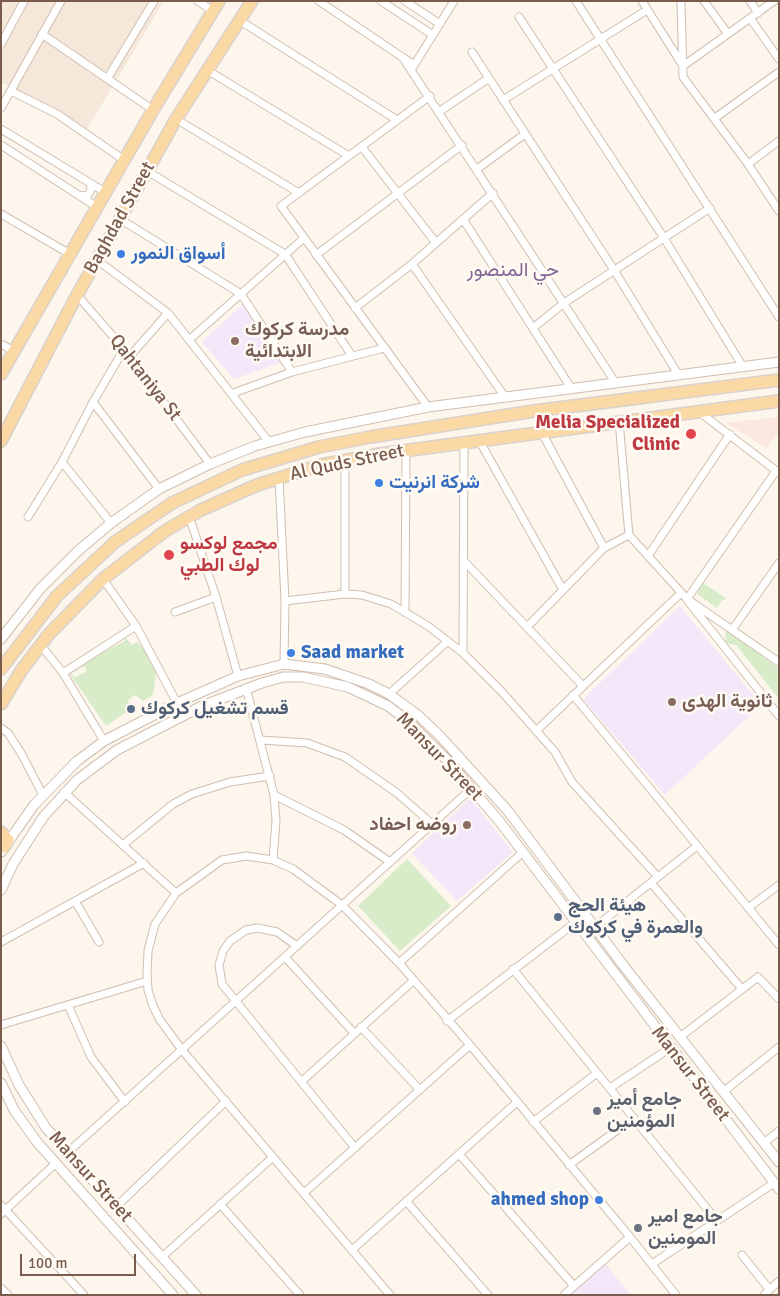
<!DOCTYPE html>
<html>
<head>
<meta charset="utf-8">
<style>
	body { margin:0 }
	#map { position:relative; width:780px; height:1296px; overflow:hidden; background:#fdf6ec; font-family:Signika,sans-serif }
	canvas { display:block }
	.frame { position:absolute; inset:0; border:2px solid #7a5c4d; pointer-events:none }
	.scale { position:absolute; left:20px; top:1254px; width:116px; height:22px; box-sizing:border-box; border:2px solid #7a5c4d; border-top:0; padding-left:6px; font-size:15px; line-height:18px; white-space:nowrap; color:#7a5c4d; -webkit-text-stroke:4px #fffaf3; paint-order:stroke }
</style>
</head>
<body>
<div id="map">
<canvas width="780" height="1296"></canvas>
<div class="frame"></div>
<div class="scale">100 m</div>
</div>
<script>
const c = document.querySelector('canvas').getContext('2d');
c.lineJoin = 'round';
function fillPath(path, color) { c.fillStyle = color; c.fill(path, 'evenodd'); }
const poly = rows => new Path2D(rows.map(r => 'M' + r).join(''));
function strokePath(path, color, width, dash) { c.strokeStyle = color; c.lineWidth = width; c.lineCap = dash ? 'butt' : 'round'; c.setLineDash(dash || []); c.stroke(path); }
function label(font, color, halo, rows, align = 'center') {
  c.font = font + ' Signika,Vazirmatn,sans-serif'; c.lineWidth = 5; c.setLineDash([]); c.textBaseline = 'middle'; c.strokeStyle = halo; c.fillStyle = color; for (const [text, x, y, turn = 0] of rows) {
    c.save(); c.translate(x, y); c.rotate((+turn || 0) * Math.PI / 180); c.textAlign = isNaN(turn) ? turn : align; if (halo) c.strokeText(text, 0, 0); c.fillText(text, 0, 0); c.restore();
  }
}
fillPath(poly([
	[1,1,164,1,86,131,1,82]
]), '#f5e8da');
fillPath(poly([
	[779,417,779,432,766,448,726,423]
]), '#fde8e0');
fillPath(poly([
	[244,303,282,362,234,379,202,342],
	[680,606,761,705,665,795,583,699],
	[470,798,513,852,457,901,412,853],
	[604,1262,631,1295,568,1295]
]), '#f3e8fa');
fillPath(poly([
	[654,399,656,403,577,413,576,410],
	[703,583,727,599,722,600,717,608,697,594],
	[725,627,779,669,779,699,736,645,726,643],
	[125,637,132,645,137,642,147,653,156,671,154,691,151,697,143,701,135,695,128,700,131,709,106,726,70,674,71,673,75,677,86,672,85,666,73,673,75,668,77,670,82,667,82,663,125,641],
	[407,859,451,906,400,951,358,906]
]), '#d8ecc9');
const minor = poly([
	[198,1,213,11],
	[319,1,414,65],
	[381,1,433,35],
	[405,1,440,24],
	[576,1,779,317],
	[642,1,683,66,774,1],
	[681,1,683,77,748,164,779,211],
	[704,1,728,34],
	[750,1,758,13],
	[519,17,664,238,743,367],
	[750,18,779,59],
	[239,20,397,120],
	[42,34,153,110],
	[1,44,24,1],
	[472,52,614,270,678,374],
	[403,58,615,382],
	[413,67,454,1],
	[207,70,349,156],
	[107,79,154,1],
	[11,91,57,114,124,160],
	[503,100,647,10],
	[1,108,61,1],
	[440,111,489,78],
	[715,118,779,72],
	[176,119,299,193],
	[1,129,105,192],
	[1,145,97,207],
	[362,147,436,243],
	[748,164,779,141],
	[477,169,525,134],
	[147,171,285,254,352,356],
	[80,196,88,195,91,190,90,183],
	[1,214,70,254],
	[120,219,241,294,292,372],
	[463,219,571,388],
	[316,255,462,145],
	[97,260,168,313,269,442],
	[412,264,505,397],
	[77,295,124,349,210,464],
	[355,308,412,264,493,193],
	[533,328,564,303,710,208],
	[190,339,304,238],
	[1,344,14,351],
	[130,356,168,313],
	[233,393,292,372,384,348],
	[93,402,159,489],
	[428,407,281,206,430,96],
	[698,411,779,473],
	[619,421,629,535,687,599,779,662],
	[541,431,604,548],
	[479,440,563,590],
	[345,460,345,594],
	[62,462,111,523],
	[279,477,285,601,284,664],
	[189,516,216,597,238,676],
	[28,517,62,462,93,402,124,349],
	[648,556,730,434],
	[463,560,583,686],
	[103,579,136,626,177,703],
	[687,599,776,471],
	[285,601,345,594,362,595,391,604,428,626,463,653,502,692,555,752,572,782,658,877],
	[688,601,779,716],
	[405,611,406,449],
	[175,612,216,597],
	[527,627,604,548,629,535],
	[732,630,779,563],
	[40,644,63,673,104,741],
	[463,653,464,441],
	[63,673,136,626],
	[246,688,274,795,276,821,273,860],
	[389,694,448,641],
	[573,695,779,945],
	[1,728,8,733,21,753,43,795],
	[536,731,681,593],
	[261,740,307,743,345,757,397,793,432,824],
	[64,792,176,893],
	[274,795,344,830,390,862],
	[124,844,173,804,192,794,230,782,270,776],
	[651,883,742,989],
	[75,901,99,942],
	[748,908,779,885],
	[595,927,697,846],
	[1,942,144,863],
	[297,946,277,932,258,928,246,930,230,941,223,951,219,965,222,984,355,1148],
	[285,957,354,1033],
	[399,963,522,853],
	[513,969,717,1221],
	[68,1005,91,1057,125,1102],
	[447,1021,576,922],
	[1,1025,147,981],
	[361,1027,420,1090],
	[680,1037,758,977,779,999],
	[301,1082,413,981],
	[610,1088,670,1048],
	[723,1092,779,1047],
	[533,1122,597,1073],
	[764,1143,779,1131],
	[67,1153,471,789],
	[459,1154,574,1286],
	[569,1165,634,1118],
	[304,1193,470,1045],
	[406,1201,488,1295],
	[220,1204,300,1295],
	[1,1205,84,1295],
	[117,1206,226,1101],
	[1,1214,55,1164],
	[352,1250,517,1102],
	[742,1255,769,1289],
	[162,1257,273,1157],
	[652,1264,774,1183],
	[1,1288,8,1295],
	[390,1295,182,1050,160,1020,153,1006,148,990,147,973,148,951,155,924,176,893,222,860,246,856,273,860,293,869,342,905,399,963,470,1045,630,1237,676,1295],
	[564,1295,630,1237],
	[764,1295,779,1281]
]);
const tertiary = poly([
	[1,639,40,589,78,551,111,523,159,489,210,464,255,446,305,432,428,407,779,362],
	[1,852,34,805,77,761,104,741,177,703,238,676,284,664,325,669,369,684,389,694,419,716,440,736,508,811,623,965,779,1162],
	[1,890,13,864,44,816,77,780,117,750,202,706,262,683,283,677,303,677,348,687,388,706,408,721,449,762,500,822,779,1189],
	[1,1046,19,1085,46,1128,196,1295],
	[1,1083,14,1110,37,1142,173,1295]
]);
const primary = poly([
	[1,374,153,110,219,1],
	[1,441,77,295,147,171,176,119,252,1],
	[1,669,57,596,115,542,172,503,242,470,319,447,370,437,534,411,779,380],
	[1,704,21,671,49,634,103,579,165,531,201,510,257,485,321,465,380,454,779,401],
	[1,832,8,840,4,847]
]);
strokePath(minor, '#d1beb0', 9);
strokePath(tertiary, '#d1beb0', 11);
strokePath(primary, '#dad1cd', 14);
strokePath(minor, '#fff', 7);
strokePath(tertiary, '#fff', 9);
strokePath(primary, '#fbd9a5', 11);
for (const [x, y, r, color] of [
	[121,254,5,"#3f7fe0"],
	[235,341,5,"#8d6e63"],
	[691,434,6,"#e0444e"],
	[379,483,5,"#3f7fe0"],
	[169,555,6,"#e0444e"],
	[291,653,5,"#3f7fe0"],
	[672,702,5,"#8d6e63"],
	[131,709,5,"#5c6f8a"],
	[467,825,5,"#8d6e63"],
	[558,917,5,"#5c6f8a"],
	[597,1111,5,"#6b7280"],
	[599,1200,5,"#3f7fe0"],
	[638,1228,5,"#6b7280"]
]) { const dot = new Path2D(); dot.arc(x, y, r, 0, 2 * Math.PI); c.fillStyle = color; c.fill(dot); strokePath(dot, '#fffaf3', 2); }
label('19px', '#7a5c4d', '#fffaf3', [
	["Baghdad Street",120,218,-61],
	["Qahtaniya St",145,378,52],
	["Al Quds Street",347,463,-12],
	["Mansur Street",439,757,46],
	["Mansur Street",690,1074,52],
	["Mansur Street",90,1177,48]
]);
label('bold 19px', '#366cbe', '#fffaf3', [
	["أسواق النمور",131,254],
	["شركة انرنيت",389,483],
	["Saad market",301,653],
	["ahmed shop",589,1200,"right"]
], 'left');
label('bold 19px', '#785e54', '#fffaf3', [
	["مدرسة كركوك",245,330],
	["الابتدائية",245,352],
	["ثانوية الهدى",682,702],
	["روضه احفاد",457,825,"right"]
], 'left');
label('bold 19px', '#be3a42', '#fffaf3', [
	["Melia Specialized",680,423],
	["Clinic",680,445],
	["مجمع لوكسو",180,544,"left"],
	["لوك الطبي",180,566,"left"]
], 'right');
label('bold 19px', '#4e5e75', '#fffaf3', [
	["قسم تشغيل كركوك",141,709],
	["هيئة الحج",568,906],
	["والعمرة في كركوك",568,928]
], 'left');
label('bold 19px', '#5b616d', '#fffaf3', [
	["جامع أمير",607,1100],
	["المؤمنين",607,1122],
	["جامع امير",648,1217],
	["المومنين",648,1239]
], 'left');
label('20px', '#846695', '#fffaf3', [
	["حي المنصور",513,271]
]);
</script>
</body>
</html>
